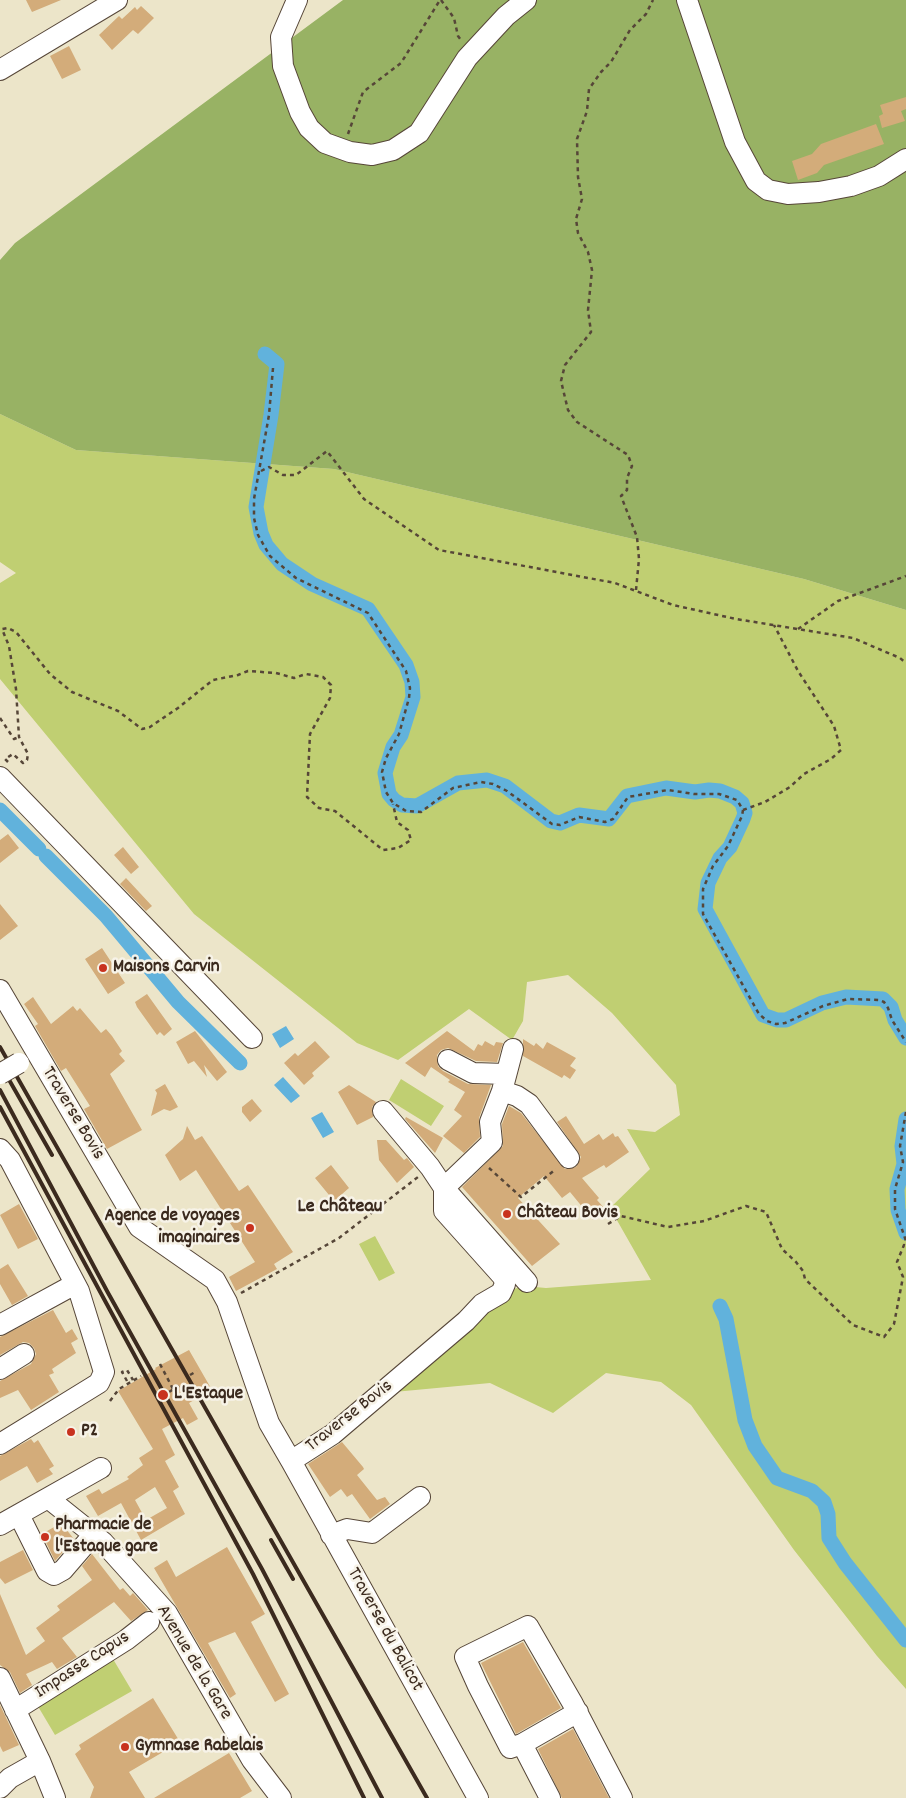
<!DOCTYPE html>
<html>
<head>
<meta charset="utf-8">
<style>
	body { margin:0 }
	canvas { display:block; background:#ece5c9 }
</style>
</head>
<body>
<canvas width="906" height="1798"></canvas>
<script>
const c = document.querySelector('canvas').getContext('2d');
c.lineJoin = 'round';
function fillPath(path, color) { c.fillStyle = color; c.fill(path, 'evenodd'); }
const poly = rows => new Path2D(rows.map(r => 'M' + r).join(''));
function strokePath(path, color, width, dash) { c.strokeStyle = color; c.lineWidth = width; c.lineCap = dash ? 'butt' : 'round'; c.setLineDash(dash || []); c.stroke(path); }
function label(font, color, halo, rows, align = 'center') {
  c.font = font + ' Dekko,sans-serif'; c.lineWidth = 5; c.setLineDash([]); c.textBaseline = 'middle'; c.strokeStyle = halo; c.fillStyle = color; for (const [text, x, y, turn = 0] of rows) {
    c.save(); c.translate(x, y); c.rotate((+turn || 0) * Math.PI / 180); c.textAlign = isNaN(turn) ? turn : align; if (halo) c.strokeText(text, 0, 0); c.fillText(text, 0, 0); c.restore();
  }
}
fillPath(poly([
	[0,414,76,450,334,469,804,579,906,610,906,1689,877,1656,794,1550,691,1405,661,1382,606,1373,553,1413,490,1383,394,1392,487,1297,524,1286,546,1288,651,1280,610,1208,650,1169,627,1129,655,1132,680,1115,676,1085,612,1013,568,975,527,982,523,1021,512,1040,469,1009,398,1060,357,1043,194,914,0,679,0,583,16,573,0,562],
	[401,1079,444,1106,431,1126,389,1100],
	[375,1236,395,1273,379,1281,359,1244],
	[113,1659,132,1691,55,1735,36,1703]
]), '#c0cf72');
fillPath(poly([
	[343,0,906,0,906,610,804,579,334,469,76,450,0,414,0,260,15,243]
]), '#98b264');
fillPath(poly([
	[286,1026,294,1039,280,1048,272,1034],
	[283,1077,300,1096,291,1103,274,1085],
	[322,1112,334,1132,323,1138,311,1118]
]), '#61b2dc');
strokePath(poly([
	[265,354,277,364,271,415,256,507,261,533,266,545,282,564,312,584,368,609,406,665,412,682,413,697,401,735,393,747,385,773,389,794,394,800,402,805,417,806,458,783,487,780,505,786,551,821,560,823,579,815,609,819,627,796,666,788,695,792,709,790,720,791,735,797,742,803,745,813,743,819,730,847,720,858,708,883,705,909,763,1015,777,1020,786,1020,822,1003,846,997,883,999,891,1007,895,1020,906,1038],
	[0,810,39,849],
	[46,856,106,916,178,1002,240,1063],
	[906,1119,902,1146,904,1164,897,1189,898,1210,906,1233],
	[720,1306,726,1319,745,1420,755,1446,777,1478,812,1491,824,1502,828,1514,829,1538,845,1563,906,1640]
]), '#61b2dc', 15);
fillPath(poly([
	[26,0,61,0,32,12],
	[141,6,154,18,138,34,133,30,112,50,99,35,119,16,122,19,135,7,137,10],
	[69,46,81,70,62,79,50,56],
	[906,97,906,109,901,111,905,121,882,128,879,116,883,114,880,105],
	[876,124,884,144,824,165,817,173,798,180,792,161,812,154,821,144],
	[8,834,19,848,0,863,0,840],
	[123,847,139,867,131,874,114,855],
	[126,878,152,906,146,911,120,884],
	[0,904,18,926,0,940],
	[102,948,125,983,108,994,85,959],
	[147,994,172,1029,164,1036,160,1032,157,1035,137,1007,135,1002],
	[33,997,51,1024,73,1006,77,1011,80,1008,101,1033,106,1029,112,1036,122,1051,119,1054,125,1061,110,1074,142,1130,107,1149,84,1109,90,1106,66,1068,61,1071,35,1026,38,1024,24,1004],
	[195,1031,227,1072,217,1081,204,1065,207,1077,194,1061,188,1064,176,1042],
	[447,1031,474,1051,478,1044,482,1046,485,1041,494,1046,496,1042,503,1043,497,1062,476,1061,448,1048,441,1050,437,1055,438,1066,443,1071,468,1084,491,1085,479,1118,480,1137,464,1153,443,1136,462,1116,454,1110,465,1092,448,1082,450,1080,431,1067,425,1077,405,1063],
	[523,1039,534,1046,536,1043,543,1049,547,1042,576,1058,570,1066,576,1070,570,1079,564,1075,562,1078,523,1056],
	[315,1041,330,1057,312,1073,314,1076,304,1085,284,1063,295,1053,298,1056],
	[165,1084,178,1107,170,1111,164,1109,151,1116,157,1093,155,1090],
	[349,1085,376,1102,372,1107,373,1117,357,1125,338,1092],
	[252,1099,262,1111,250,1122,242,1112,242,1107],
	[509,1106,521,1113,565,1169,576,1167,581,1157,557,1122,566,1116,584,1144,599,1134,603,1140,613,1133,615,1137,618,1136,629,1152,606,1168,604,1165,582,1178,599,1198,597,1200,606,1210,593,1220,570,1192,562,1198,544,1176,518,1198,560,1244,532,1266,462,1187,503,1146,502,1124],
	[406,1117,443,1138,435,1153,405,1119],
	[187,1126,195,1140,202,1136,239,1191,248,1185,293,1252,274,1264,277,1269,236,1291,229,1277,255,1262,196,1170,180,1181,165,1155,183,1139],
	[377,1140,386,1140,404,1160,407,1158,414,1167,397,1183,379,1160],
	[331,1165,349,1188,334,1201,315,1178],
	[19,1204,38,1239,18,1249,0,1215],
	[8,1264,28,1296,12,1305,0,1284,0,1269],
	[53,1310,66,1333,72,1329,78,1339,71,1343,76,1353,52,1369,54,1373,49,1375,59,1392,31,1410,18,1390,0,1398,0,1381,31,1364,36,1354,34,1348,29,1343,23,1342,0,1355,0,1337],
	[189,1350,212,1390,189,1403,198,1419,187,1425,183,1418,162,1429,175,1455,165,1461,179,1487,173,1491,185,1514,141,1540,121,1503,98,1516,86,1496,99,1489,102,1494,129,1479,127,1477,143,1465,139,1458,153,1449,118,1391,156,1369,155,1368],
	[155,1487,167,1508,146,1520,135,1500],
	[31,1439,34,1443,38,1440,49,1458,54,1466,49,1469,53,1474,37,1483,27,1466,0,1481,0,1456],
	[342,1442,363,1467,364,1469,357,1475,377,1500,385,1497,390,1504,370,1519,352,1494,347,1497,341,1489,330,1497,308,1464],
	[61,1523,74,1539,55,1561,42,1534],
	[227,1547,265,1614,251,1622,289,1694,275,1702,235,1632,208,1643,236,1694,230,1698,154,1568,167,1560,176,1577],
	[23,1550,33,1570,5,1584,0,1578,0,1562],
	[92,1554,120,1590,123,1588,130,1596,133,1593,148,1610,131,1621,114,1602,62,1638,77,1657,57,1669,52,1662,26,1674,32,1685,20,1693,10,1672,0,1665,0,1594,26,1655,45,1641,36,1628,60,1610,57,1606,92,1580,82,1566],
	[523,1642,561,1708,516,1734,481,1663],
	[153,1698,180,1742,129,1772,145,1798,90,1798,94,1787,75,1754,81,1749,79,1745],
	[0,1705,19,1745,3,1752,0,1746],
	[573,1729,609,1798,562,1798,538,1749],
	[229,1753,252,1791,240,1798,154,1798]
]), '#d3ac7a');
const minor = poly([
	[297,0,281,37,283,66,300,112,309,128,325,143,350,152,372,155,393,150,419,133,467,58,506,16,526,0],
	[687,0,735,142,756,181,768,190,788,194,819,192,851,186,879,176,906,159],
	[0,70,117,0],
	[0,777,252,1038],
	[0,990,139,1227,215,1280,227,1302,269,1423,291,1461,333,1434,466,1321,482,1304,501,1293,505,1284,503,1277,444,1211,444,1188],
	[448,1060,473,1073,506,1074],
	[502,1091,517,1096,529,1104,569,1158],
	[383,1111,430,1167,444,1188,527,1282],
	[0,1149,10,1160,79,1291,104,1372,99,1383,0,1444],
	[444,1188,492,1142,490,1122,502,1091,513,1049],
	[0,1325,66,1289],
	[0,1369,24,1354],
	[291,1461,478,1798],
	[48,1498,103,1542,167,1613,252,1760,281,1798],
	[19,1515,47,1571,54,1575,63,1570,94,1534],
	[0,1525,101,1468],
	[331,1535,347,1529,372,1533,420,1497],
	[0,1678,40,1761,55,1798],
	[15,1710,126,1640,149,1622],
	[522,1744,578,1712],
	[0,1788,10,1778,40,1761],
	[550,1798,522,1744,510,1748,478,1686,465,1657,528,1626,573,1704,622,1798]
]);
strokePath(minor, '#564638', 22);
strokePath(poly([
	[441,0,454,18,458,36,461,40],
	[348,134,363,92,401,63,440,0],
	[273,368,269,415,254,499,254,518,258,535,270,556,296,578,368,613,406,671,410,688,409,698,399,734,386,758,382,772,386,792,393,803,406,811,421,812,453,788,481,782,493,784,507,791,552,824,560,825,579,817,605,822,613,819,628,797,668,790,694,794,719,794,737,800,743,810,742,816,728,846,713,866,703,889,703,914,759,1014,767,1021,776,1024,785,1023,823,1006,848,999,879,1000,884,1002,888,1008,892,1020,906,1042],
	[261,471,269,467,283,475,296,475,327,451,364,499,439,550,615,583,673,605,736,619,853,638,900,658,906,663],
	[636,590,639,559,637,537,621,496,627,490,627,478,632,466,628,455,577,422,568,410,561,381,565,365,591,332,588,310,592,270,588,252,578,233,576,219,582,199,578,177,577,139,587,111,589,89,601,72,611,62,630,30,646,14,653,0],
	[798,629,838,601,906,576],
	[0,718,14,739,19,737],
	[8,762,5,759,13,754,23,763,27,760,28,754,19,737,16,689,9,646,2,629,8,628,16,632,50,674,72,692,118,711,142,729,150,727,178,708,213,680,238,675,248,671,276,673,294,678,306,674,323,677,331,685,330,698,310,734,307,797,319,808,335,811,383,850,398,848,411,840,408,830,397,822,393,804],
	[743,810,765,802,790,787,804,774,831,759,841,750,834,726,798,671,774,625],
	[906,1112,900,1146,903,1162,895,1189,895,1209,906,1241],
	[489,1168,521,1197,556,1169],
	[608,1224,621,1216,668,1227,704,1221,746,1206,766,1212,782,1249,796,1262,803,1271,805,1279,853,1325,884,1337,894,1324,903,1277,897,1262,904,1245,906,1246],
	[241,1293,339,1238,418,1177],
	[160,1364,173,1389],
	[190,1375,197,1371],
	[127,1381,122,1372,127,1370,133,1380],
	[169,1392,179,1386],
	[110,1401,119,1389,141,1376]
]), '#564638', 2.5, [4, 4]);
strokePath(minor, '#fff', 20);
strokePath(poly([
	[0,1047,427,1798],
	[0,1064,52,1155],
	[0,1090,107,1291,262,1569,382,1798],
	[0,1107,253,1574,364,1798],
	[271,1540,293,1579]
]), '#3b2a1e', 4);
const minorBridge = poly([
	[0,1074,19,1063]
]);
strokePath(minorBridge, '#564638', 22, []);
strokePath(minorBridge, '#fff', 20);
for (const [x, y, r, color] of [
	[103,968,5,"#c8321e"],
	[507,1214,5,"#c8321e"],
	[250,1228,5,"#c8321e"],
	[163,1395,6,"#c8321e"],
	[71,1432,5,"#c8321e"],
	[45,1537,5,"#c8321e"],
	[125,1747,5,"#c8321e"]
]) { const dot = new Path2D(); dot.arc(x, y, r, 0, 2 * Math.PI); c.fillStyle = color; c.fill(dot); strokePath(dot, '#f7f3e8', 2); }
label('bold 19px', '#3b2a1e', '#f7f3e8', [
	["Maisons Carvin",113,968],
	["Château Bovis",517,1214],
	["Agence de voyages",240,1217,"right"],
	["imaginaires",240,1239,"right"],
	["L'Estaque",174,1395],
	["P2",81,1432],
	["Pharmacie de",55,1526],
	["l'Estaque gare",55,1548],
	["Gymnase Rabelais",135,1747]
], 'left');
label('19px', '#3b2a1e', '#f7f3e8', [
	["Traverse Bovis",72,1114,59],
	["Traverse Bovis",350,1417,-38],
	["Traverse du Balicot",384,1630,61],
	["Avenue de la Gare",193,1663,59],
	["Impasse Capus",83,1666,-33]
]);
label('bold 20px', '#3b2a1e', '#f7f3e8', [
	["Le Château",340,1208]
]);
</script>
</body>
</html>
